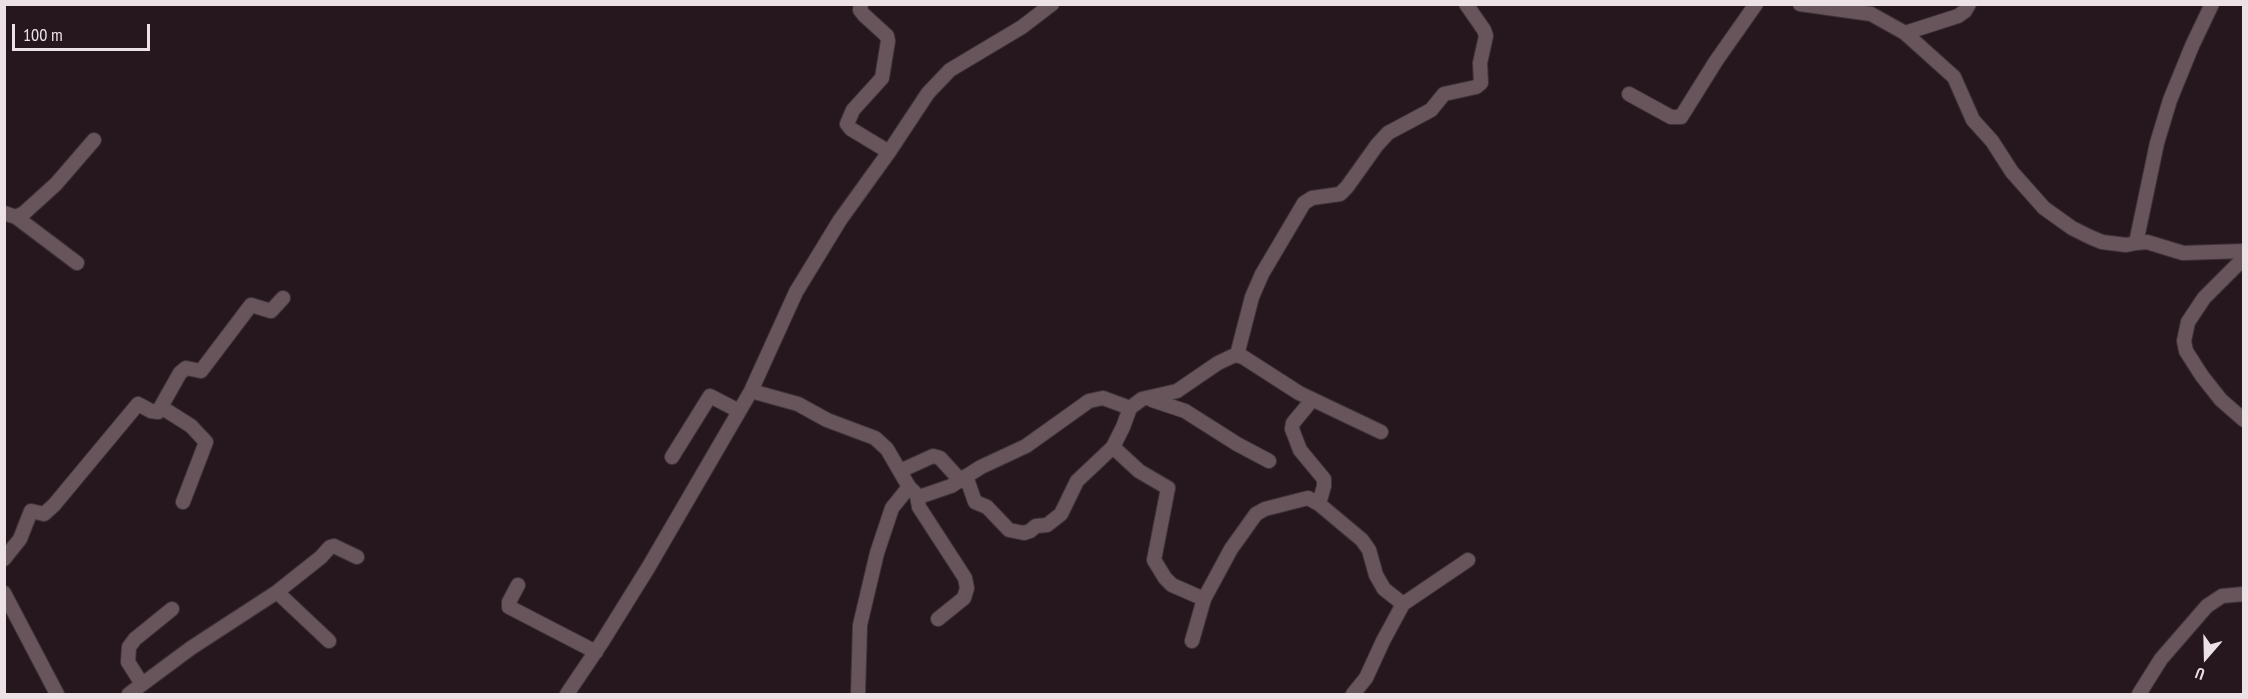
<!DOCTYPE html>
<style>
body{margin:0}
#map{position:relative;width:2248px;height:699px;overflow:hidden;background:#26171e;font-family:"PT Sans Narrow",sans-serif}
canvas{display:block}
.frame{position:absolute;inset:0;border:6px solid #ece1e5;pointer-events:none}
.north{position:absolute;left:2176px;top:627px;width:60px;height:60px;-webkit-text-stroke:4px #26171e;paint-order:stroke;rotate:200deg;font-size:16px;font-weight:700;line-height:24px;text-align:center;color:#ece1e5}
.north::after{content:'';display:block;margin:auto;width:21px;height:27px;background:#ece1e5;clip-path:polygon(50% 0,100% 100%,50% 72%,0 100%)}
.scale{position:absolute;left:12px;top:24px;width:138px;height:27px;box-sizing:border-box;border:3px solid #ece1e5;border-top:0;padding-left:8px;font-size:18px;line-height:21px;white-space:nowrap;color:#ece1e5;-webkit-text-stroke:4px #26171e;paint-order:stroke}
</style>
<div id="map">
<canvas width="2248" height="699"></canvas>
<div class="frame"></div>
<div class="north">U</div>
<div class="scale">100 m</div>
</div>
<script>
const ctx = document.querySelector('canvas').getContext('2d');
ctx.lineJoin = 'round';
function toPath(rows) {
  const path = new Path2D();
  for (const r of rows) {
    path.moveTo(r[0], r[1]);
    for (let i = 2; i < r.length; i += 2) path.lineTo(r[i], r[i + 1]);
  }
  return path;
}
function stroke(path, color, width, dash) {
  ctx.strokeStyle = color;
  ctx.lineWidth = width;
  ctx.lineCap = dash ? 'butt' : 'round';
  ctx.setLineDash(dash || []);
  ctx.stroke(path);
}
const minor = toPath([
 [861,4,860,10,864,15,887,36,888,41,882,78,853,110,847,124,851,129,889,152],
 [1800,4,1871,14,1905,33,1954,77,1973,120,1992,141,2012,172,2044,208,2072,228,2090,237,2102,242,2126,245,2136,243,2157,143,2170,100,2192,46,2212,4],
 [1905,33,1958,16,1965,11,1969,4],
 [1629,94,1671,117,1681,117,1716,61,1756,4],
 [4,213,16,217,24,213,56,184,94,140],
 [16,217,77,263],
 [2136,243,2147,242,2183,253,2244,251],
 [2244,258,2204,298,2188,322,2184,341,2186,351,2202,376,2221,400,2244,420],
 [1237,355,1252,297,1262,274,1304,203,1312,198,1340,194,1347,187,1377,145,1388,133,1431,110,1444,94,1476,87,1481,83,1480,63,1486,36,1484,30,1466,4],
 [751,391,798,404,827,420,875,438,887,449,909,487,919,497,951,486,981,467,1026,446,1089,401,1103,398,1130,408,1142,399,1177,391,1218,363,1235,355,1243,357,1299,393,1381,432],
 [1152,400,1185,411,1237,444,1269,461],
 [1312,400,1293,423,1292,429,1300,450,1324,479,1324,486,1319,504],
 [161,407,191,426,206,442,183,502],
 [1113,447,1139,471,1168,488,1154,560,1165,578,1172,585,1204,599,1192,641],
 [672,457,710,396,739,411],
 [900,471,933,456,940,458,961,481],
 [966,476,975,502,987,507,1009,530,1024,533,1030,531,1036,526,1047,525,1061,514,1077,481,1113,447,1123,427,1130,408],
 [917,496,919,507,965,578,967,588,964,598,938,619],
 [4,559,20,539,31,511,44,514,54,505,138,404,151,411,158,412,180,373,186,368,201,371,251,305,271,311,283,298],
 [518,585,509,602,509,607,596,652],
 [277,592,321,557,330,547,334,546,357,557],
 [4,593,57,694],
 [1204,599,1231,549,1256,514,1265,509,1308,498,1319,504,1362,540,1369,550,1376,575,1384,589,1403,604],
 [142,684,128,662,129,647,135,639,172,609],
 [129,694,191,648,277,592,329,641],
 [567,694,602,642,648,568,751,391,796,292,840,220,889,152,928,93,950,70,1022,27,1052,4],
 [858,694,860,625,877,553,892,508,909,487],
 [1353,694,1366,678,1383,641,1403,604,1468,560],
 [2139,694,2161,659,2207,606,2222,596,2244,594]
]);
stroke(minor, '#3f3439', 16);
stroke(minor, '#68555c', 14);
</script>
